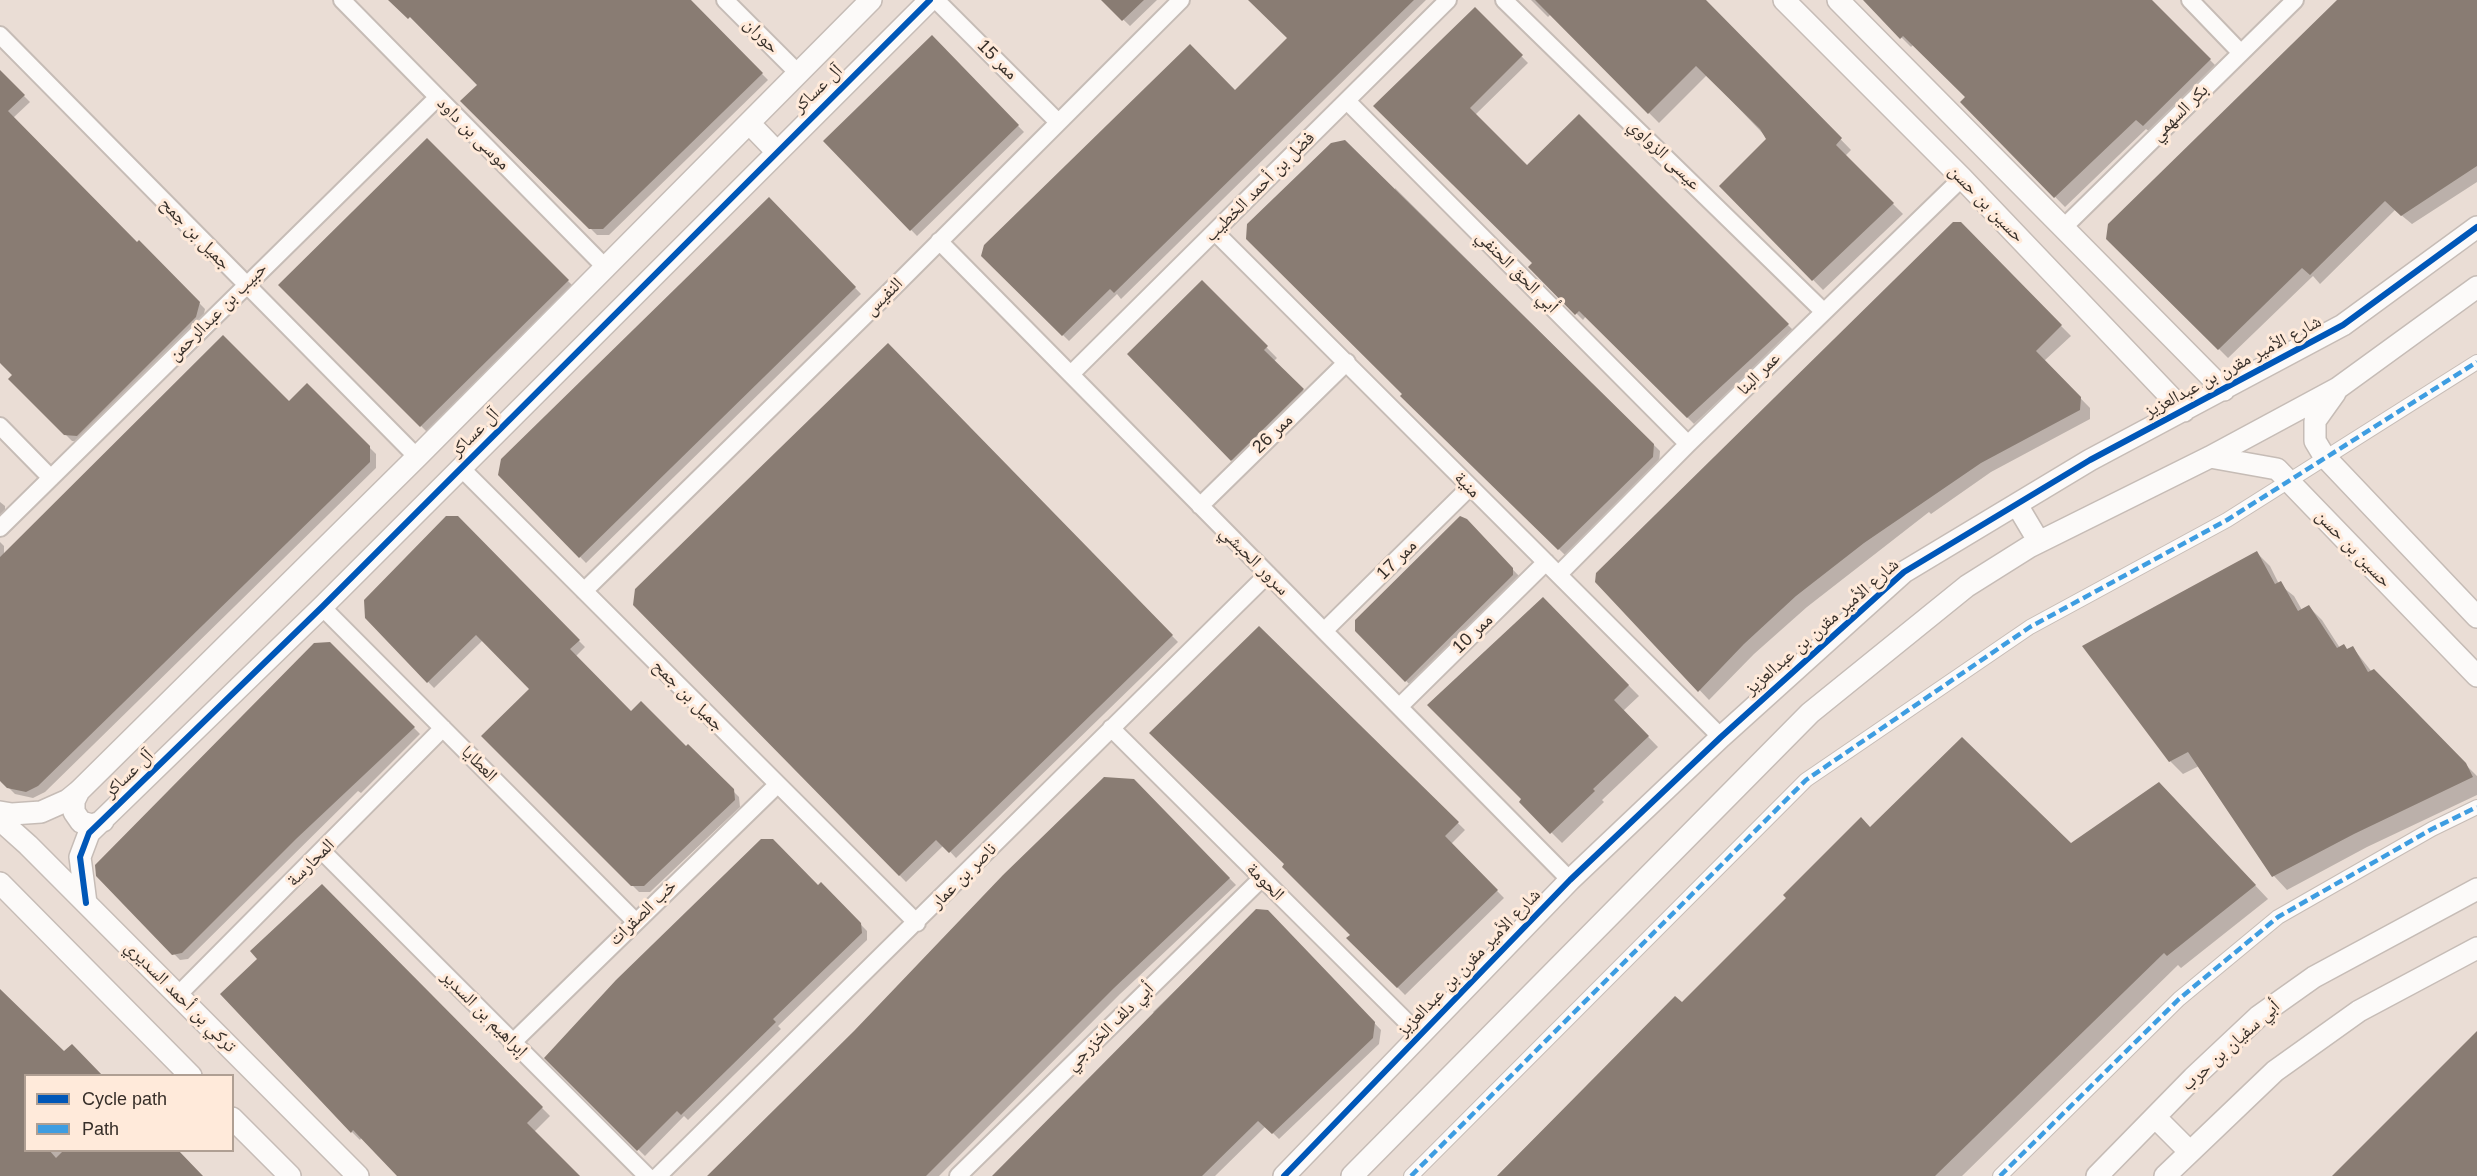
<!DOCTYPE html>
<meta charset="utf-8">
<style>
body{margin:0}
#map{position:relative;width:2477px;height:1176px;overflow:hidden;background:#eaddd5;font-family:Arial,sans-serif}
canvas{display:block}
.legend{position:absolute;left:24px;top:1074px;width:210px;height:78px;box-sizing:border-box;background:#ffeada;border:2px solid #af9f93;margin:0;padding:8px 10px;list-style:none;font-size:18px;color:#372f29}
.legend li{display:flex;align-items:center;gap:12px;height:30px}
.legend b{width:30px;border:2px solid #af9f93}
</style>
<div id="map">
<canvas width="2477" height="1176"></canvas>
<ul class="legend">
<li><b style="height:8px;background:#0057b8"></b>Cycle path</li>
<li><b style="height:8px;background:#3e9de1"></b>Path</li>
</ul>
</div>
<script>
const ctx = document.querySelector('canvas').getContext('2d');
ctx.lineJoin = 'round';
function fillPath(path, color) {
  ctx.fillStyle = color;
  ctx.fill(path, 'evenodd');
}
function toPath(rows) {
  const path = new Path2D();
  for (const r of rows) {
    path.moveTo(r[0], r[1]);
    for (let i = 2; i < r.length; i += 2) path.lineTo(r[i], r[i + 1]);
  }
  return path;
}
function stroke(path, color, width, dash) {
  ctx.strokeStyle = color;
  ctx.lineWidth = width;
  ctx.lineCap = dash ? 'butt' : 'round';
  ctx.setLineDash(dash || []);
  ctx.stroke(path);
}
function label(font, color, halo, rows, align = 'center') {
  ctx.font = font + ' Arial,"Noto Naskh Arabic",sans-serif';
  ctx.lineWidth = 6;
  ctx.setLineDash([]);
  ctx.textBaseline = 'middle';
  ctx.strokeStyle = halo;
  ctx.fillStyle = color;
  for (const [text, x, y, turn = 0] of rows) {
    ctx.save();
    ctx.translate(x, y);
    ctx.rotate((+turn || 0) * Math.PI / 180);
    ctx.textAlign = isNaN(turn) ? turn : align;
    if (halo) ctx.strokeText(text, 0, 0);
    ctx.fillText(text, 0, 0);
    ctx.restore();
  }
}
const shadow = toPath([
 [393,0,689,0,768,80,609,235,597,235,463,101,479,85],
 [1103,0,1157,0,1130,26],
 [1251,0,1426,0,1121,299,1117,294,1069,341,983,256,1235,92,1289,38],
 [1531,0,1705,0,1851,150,1845,156,1903,214,1823,290,1721,186,1768,139,1707,75,1659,123,1551,14,1548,17],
 [1864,0,2150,0,2220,70,2154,135,2146,129,2065,207,1962,102,1967,97,1914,44,1911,47],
 [2340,0,2477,0,2477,182,2412,224,2395,210,2320,284,2313,276,2228,358,2108,238],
 [1475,9,1528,63,1475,115,1527,167,1579,116,1794,331,1694,424,1586,316,1583,320,1530,267,1534,263,1375,106],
 [932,37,1024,132,917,236,825,141],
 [0,72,30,102,13,118,137,244,139,242,205,309,202,323,84,442,72,441,10,379,14,375,0,361],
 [427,140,574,287,427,432,281,285],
 [1395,188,1660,451,1659,464,1565,555,1408,402,1404,394],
 [769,199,861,294,586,563,499,474],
 [1960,224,2071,336,2044,361,2090,408,2090,419,1991,472,1931,514,1929,512,1807,607,1754,654,1709,700,1597,582],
 [1202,282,1277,358,1274,361,1314,401,1243,471,1129,354],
 [888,345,1178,642,956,858,944,845,906,882,635,605],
 [307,385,376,454,376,468,45,792,33,798,15,794,0,779,0,542,4,546,4,555,289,403],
 [0,502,5,506,5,521,0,527],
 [457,518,585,647,575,657,631,713,686,748,688,746,739,797,740,807,650,892,639,892,483,736,531,689,483,640,434,688,366,618],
 [1466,521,1519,576,1519,582,1412,687,1357,630],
 [2257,553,2270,566,2279,584,2294,596,2302,610,2309,607,2322,620,2340,648,2348,650,2353,648,2372,672,2477,776,2477,795,2367,847,2287,890,2274,876,2199,766,2183,774,2170,761],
 [1543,599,1639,696,1623,711,1658,747,1602,800,1604,802,1562,843,1521,802],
 [1259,628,1465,830,1451,844,1504,898,1405,995,1349,938,1352,935,1286,864],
 [330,643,420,734,361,793,358,791,188,959,180,960,98,876],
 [1134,781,1236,885,1120,994,939,1176,709,1176],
 [2172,797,2268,899,2181,968,2178,965,1962,1176,1497,1176,1675,998,1682,1004,1870,829,2071,845],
 [821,884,867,931,867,940,778,1026,781,1029,688,1120,684,1116,645,1156,546,1058],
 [322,886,550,1116,534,1132,578,1176,400,1176,362,1137,360,1140,352,1132,259,959],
 [1257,911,1267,911,1381,1030,1379,1044,1279,1139,1266,1126,1215,1176,995,1176,1155,1014,1153,1012],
 [0,991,64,1053,26,1076,26,1150,176,1150,202,1176,0,1176]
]);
const building = toPath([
 [388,0,691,0,763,73,603,229,589,229,460,101,477,85,410,17,408,19],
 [1101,0,1144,0,1122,21],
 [1248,0,1414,0,1114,293,1110,289,1062,336,981,256,984,245,1190,44,1235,90,1287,38],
 [1535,0,1706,0,1842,138,1836,145,1894,203,1812,281,1719,186,1766,139,1760,129,1696,66,1648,114],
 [1863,0,2152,0,2211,59,2143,126,2136,120,2054,198,1960,102,1965,97,1903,36,1900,39],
 [2337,0,2477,0,2477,166,2401,216,2385,201,2310,275,2302,268,2218,350,2106,239,2108,224],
 [1475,7,1523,55,1470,108,1527,165,1579,114,1789,324,1687,418,1579,311,1575,315,1528,267,1532,263,1373,106],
 [932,35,1019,125,910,231,823,141],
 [0,70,25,95,8,111,137,242,139,240,200,302,196,317,77,436,64,435,8,379,12,375,0,363],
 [427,138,569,280,420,427,278,285],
 [1345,140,1654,444,1653,457,1558,550,1400,396,1402,394,1246,239,1247,224,1331,143],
 [769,197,856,287,579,558,498,475,501,459],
 [1953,222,1961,222,2062,325,2036,351,2081,397,2080,410,1981,463,1864,543,1796,596,1744,644,1698,692,1595,582,1596,573],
 [1202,280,1268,346,1264,350,1304,389,1231,461,1127,354],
 [223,335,289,401,307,383,370,446,370,462,38,786,26,792,7,788,0,781,0,557],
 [888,343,1173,635,949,853,936,840,899,876,633,605,635,589],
 [446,516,458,516,580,640,570,649,631,711,641,701,686,746,688,744,734,789,735,800,644,886,631,886,481,736,529,689,476,635,427,683,365,618,364,600],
 [1460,516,1467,519,1513,568,1513,575,1405,682,1355,631,1355,620],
 [2257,551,2275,584,2281,581,2298,611,2309,605,2337,648,2344,644,2347,649,2353,646,2368,672,2374,669,2466,763,2473,777,2354,834,2272,877,2188,752,2169,762,2082,646],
 [1543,597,1629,685,1614,700,1649,736,1593,789,1595,791,1550,834,1519,802,1521,799,1427,705],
 [1259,626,1459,822,1445,836,1498,890,1397,988,1346,938,1350,935,1282,867,1284,864,1149,733],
 [330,642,415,727,296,839,182,953,172,955,96,876,95,865,314,643],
 [1962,737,2071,843,2159,782,2256,885,2167,956,2164,953,1935,1176,1497,1176,1675,996,1682,1002,1786,898,1783,895,1861,817,1870,827],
 [1104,777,1134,779,1230,878,1114,988,926,1176,707,1176,854,1031,1003,875],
 [761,839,773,839,818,885,821,882,861,923,862,933,773,1019,776,1022,681,1115,677,1111,637,1151,544,1058,616,980],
 [322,884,543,1107,527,1123,580,1176,397,1176,353,1130,351,1133,220,994,257,959,250,951],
 [1256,909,1268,910,1375,1022,1373,1038,1272,1134,1258,1121,1202,1176,992,1176],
 [0,989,64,1051,72,1044,103,1076,26,1076,26,1150,49,1150,56,1158,64,1150,178,1150,203,1176,0,1176],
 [2477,1031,2477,1176,2332,1176]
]);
const pedestrian = toPath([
 [1411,1176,1806,780,2030,627,2227,520,2477,362],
 [2000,1176,2179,999,2278,917,2432,829,2477,807]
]);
const minor = toPath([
 [342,0,605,267],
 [725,0,797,72],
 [936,0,1057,121],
 [1504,0,1823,311],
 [2190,0,2241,53],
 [0,35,417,457],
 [1347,101,1688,444],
 [2065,226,2295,0],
 [1215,232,1721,737],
 [939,241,1570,880],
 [1071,374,1448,0],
 [0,426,51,478],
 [461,468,917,923],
 [1200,506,1347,362],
 [0,528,437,98],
 [1559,574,1688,444,1962,178],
 [584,591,890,291,1181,0],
 [322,607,635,921],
 [1324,631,1469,488],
 [1400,706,1546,562],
 [1111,728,1420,1035],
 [323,852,647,1176],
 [177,996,443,728],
 [512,1043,777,785],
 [658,1176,1268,574],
 [958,1176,1261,879]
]);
const tertiary = toPath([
 [1784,0,1962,178,2184,411],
 [1838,0,2224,390],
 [749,123,776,151],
 [2335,393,2315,421,2315,441,2324,456,2477,617],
 [2210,457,2277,469,2477,676],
 [2017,505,2039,542],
 [79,791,74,801,74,812,81,822,92,825,103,821],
 [0,812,12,814,41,812,68,800,79,791,417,457,871,0],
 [0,820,28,845,358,1176],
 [0,883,191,1076],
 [86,903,80,857,89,833,322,607,930,0],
 [2155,1117,2190,1152],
 [232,1118,290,1176],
 [1284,1176,1570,880,1721,737,1904,572,2090,460,2343,325,2477,227],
 [1352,1176,1810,713,1967,586,2029,547,2210,457,2338,388,2477,287],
 [2097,1176,2193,1078,2259,1016,2314,977,2477,889],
 [2165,1176,2275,1071,2359,1011,2477,948]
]);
const quiet = toPath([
 [1411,1176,1806,780,2030,627,2227,520,2477,362],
 [2000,1176,2179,999,2278,917,2432,829,2477,807]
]);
const cycleway = toPath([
 [86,903,80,857,89,833,322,607,930,0],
 [1284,1176,1570,880,1721,737,1904,572,2090,460,2343,325,2477,227]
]);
const streetNames = [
 ["حوران",761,36,45],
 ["ممر 15",997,60,45],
 ["آل عساكر",818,89,-44],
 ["بكر السهمي",2180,113,-45],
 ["موسى بن داود",473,134,45],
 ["عيسى الزواوي",1664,155,44],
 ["فضل بن أحمد الخطيب",1260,187,-45],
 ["حسين بن حسن",1986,204,46],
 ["جميل بن جمح",195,234,46],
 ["أبي الحق الحنفي",1517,272,45],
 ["النفيس",884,297,-45],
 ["حبيب بن عبدالرحمن",218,312,-45],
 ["شارع الأمير مقرن بن عبدالعزيز",2233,367,-28],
 ["عمر البنا",1759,374,-45],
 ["آل عساكر",475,433,-45],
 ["ممر 26",1273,434,-44],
 ["منية",1467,485,45],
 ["حسين بن حسن",2353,549,46],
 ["ممر 17",1397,560,-45],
 ["سرور الحبشي",1254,561,45],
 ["شارع الأمير مقرن بن عبدالعزيز",1822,627,-41],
 ["ممر 10",1473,634,-44],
 ["جميل بن جمح",688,696,45],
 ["العطايا",479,764,45],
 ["آل عساكر",129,774,-44],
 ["المحارسة",311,863,-45],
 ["ناصر بن عمار",964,876,-45],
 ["الحومة",1265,882,45],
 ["خب الصقرات",643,913,-44],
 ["شارع الأمير مقرن بن عبدالعزيز",1469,963,-46],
 ["تركي بن أحمد السديري",180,997,45],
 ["إبراهيم بن السدير",484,1014,45],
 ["أبي دلف الخزرجي",1110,1027,-45],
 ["أبي سفيان بن حرب",2231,1046,-42]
];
fillPath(shadow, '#0003');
fillPath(building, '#897c73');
stroke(pedestrian, '#c6bcb6', 16);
stroke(minor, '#c6bcb6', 20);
stroke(tertiary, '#c6bcb6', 24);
stroke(pedestrian, '#fcfaf9', 14);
stroke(minor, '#fcfaf9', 16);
stroke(tertiary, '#fcfaf9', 21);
stroke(quiet, '#3e9de1', 4.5, [9, 4.5]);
stroke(cycleway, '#0057b8', 6);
label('18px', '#372f29', '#ffeada', streetNames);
</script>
